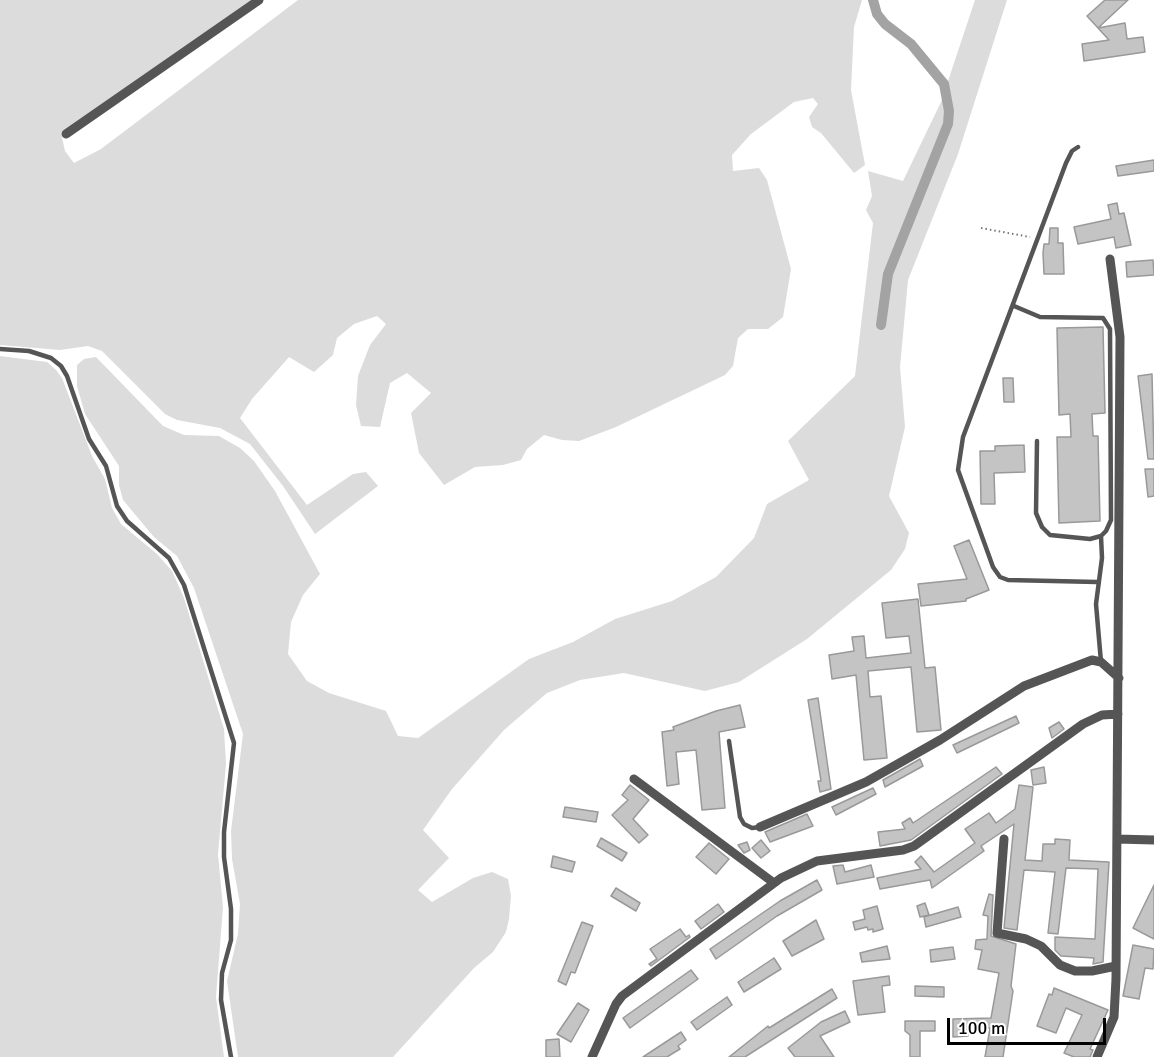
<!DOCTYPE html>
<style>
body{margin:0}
#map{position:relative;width:1154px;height:1057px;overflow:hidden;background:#fff;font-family:Signika,sans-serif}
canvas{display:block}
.scale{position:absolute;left:947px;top:1018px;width:159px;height:27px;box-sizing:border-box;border:3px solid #000;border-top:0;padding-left:8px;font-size:18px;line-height:21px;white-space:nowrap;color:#000;-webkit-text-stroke:4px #fff;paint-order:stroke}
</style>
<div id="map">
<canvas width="1154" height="1057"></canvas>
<div class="scale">100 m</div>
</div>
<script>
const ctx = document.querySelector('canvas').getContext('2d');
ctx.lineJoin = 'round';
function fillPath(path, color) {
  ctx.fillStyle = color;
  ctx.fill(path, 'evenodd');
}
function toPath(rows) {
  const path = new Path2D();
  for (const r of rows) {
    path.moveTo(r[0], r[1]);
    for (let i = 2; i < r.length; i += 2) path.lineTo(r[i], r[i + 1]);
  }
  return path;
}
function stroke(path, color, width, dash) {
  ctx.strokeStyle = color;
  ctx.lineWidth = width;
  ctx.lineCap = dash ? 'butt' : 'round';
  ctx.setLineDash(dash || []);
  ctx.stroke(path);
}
const green = toPath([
 [0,0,251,0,61,133,65,151,74,163,101,149,298,0,862,0,854,27,851,90,865,165,854,173,821,133,812,127,809,117,818,104,813,98,794,102,751,134,732,155,733,171,759,168,767,180,791,269,783,317,768,329,748,329,738,338,733,366,725,375,616,427,579,441,562,440,544,435,527,449,521,460,503,465,475,467,444,485,419,453,411,413,431,393,407,373,390,383,380,427,361,426,356,405,358,376,370,345,386,324,377,316,354,324,337,338,333,355,314,372,289,357,252,399,240,418,307,505,353,474,366,472,378,486,315,534,283,486,250,444,220,428,177,420,165,414,102,351,88,346,60,350,0,345],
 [975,0,1007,0,958,154,908,280,900,367,905,427,889,496,909,533,905,549,891,570,807,639,739,682,705,691,624,673,580,680,547,693,504,730,452,789,423,830,449,858,418,890,432,902,473,878,492,872,508,879,511,896,509,919,506,932,493,952,474,968,393,1057,238,1057,227,981,238,934,240,904,232,859,231,831,243,734,194,588,177,556,154,537,123,500,119,485,119,466,85,414,77,386,77,365,84,359,96,357,163,426,184,435,219,436,240,448,254,461,275,491,320,574,303,595,291,622,288,654,307,681,329,693,386,711,398,736,418,738,529,659,573,642,615,619,672,601,716,577,754,538,767,504,809,480,788,441,855,376,873,223,866,210,872,196,868,171,903,181,941,102],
 [0,356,47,362,56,370,62,378,92,456,105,479,112,508,121,524,157,554,172,571,184,598,224,729,226,764,218,854,223,907,216,997,224,1057,0,1057]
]);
const canal = toPath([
 [873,0,877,14,885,24,911,44,944,84,949,111,948,124,888,274,881,325]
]);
const building = toPath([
 [1105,0,1128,0,1098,28,1087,16,1105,0],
 [1125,23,1127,39,1143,37,1145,52,1084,61,1082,44,1109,40,1098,28,1125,23],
 [1154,160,1154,171,1118,176,1116,166,1154,160],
 [1117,203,1119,214,1124,213,1131,245,1116,248,1114,237,1078,244,1074,227,1111,219,1108,205,1117,203],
 [1050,228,1058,228,1058,243,1063,243,1064,274,1044,274,1043,253,1044,244,1049,244,1050,228],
 [1153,260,1154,275,1127,277,1126,262,1153,260],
 [1103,327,1105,413,1092,414,1093,436,1098,436,1100,521,1059,523,1057,437,1071,437,1070,414,1059,415,1057,328,1103,327],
 [1152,374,1154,459,1148,459,1138,376,1152,374],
 [1003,378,1013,378,1014,402,1004,402,1003,378],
 [1024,445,1025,472,994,473,995,504,981,504,980,451,995,451,995,446,1024,445],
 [1145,469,1154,469,1154,496,1148,497,1145,469],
 [969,540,989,590,966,599,966,601,921,606,918,584,967,579,954,546,969,540],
 [918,599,925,668,935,667,941,730,917,732,911,667,868,671,870,697,881,696,887,758,864,760,856,675,832,679,829,655,854,651,852,637,864,636,866,658,911,653,909,636,886,638,882,603,918,599],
 [818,698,831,789,820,792,818,781,821,781,808,700,818,698],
 [740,705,745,727,719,732,725,808,702,810,696,750,676,752,679,784,667,786,662,732,674,730,673,727,716,711,740,705],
 [1016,716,1019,723,957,753,953,745,1016,716],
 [1059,722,1064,729,1052,738,1049,728,1059,722],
 [920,759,923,766,885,787,883,780,920,759],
 [996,767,1002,774,911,840,880,846,878,832,905,829,902,823,910,818,913,823,996,767],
 [1044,767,1046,783,1033,785,1031,770,1044,767],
 [630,785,649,800,633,819,648,835,639,843,612,815,628,800,622,795,630,785],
 [1019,785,1033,787,1025,860,1042,861,1043,844,1055,844,1055,839,1070,840,1069,860,1109,862,1103,962,1093,964,1094,958,1061,956,1055,950,1055,937,1095,939,1098,869,1066,868,1058,934,1048,933,1055,872,1024,870,1017,930,1004,928,1014,824,981,846,984,851,932,888,930,880,880,889,877,878,921,869,915,862,921,856,934,872,975,843,965,829,989,813,996,823,1015,809,1019,785],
 [873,788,876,794,836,815,832,807,873,788],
 [565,807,598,812,596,822,563,817,565,807],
 [807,814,813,826,770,842,765,832,807,814],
 [601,838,627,853,622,861,597,846,601,838],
 [761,840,770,851,761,858,752,848,761,840],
 [747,842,750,850,744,853,738,845,747,842],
 [709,843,729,859,716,874,696,857,709,843],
 [553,856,575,862,572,872,551,867,553,856],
 [843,865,845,872,871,865,874,877,837,884,833,866,843,865],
 [817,880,822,890,777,916,716,959,710,949,780,901,817,880],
 [1154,885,1154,939,1133,928,1154,885],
 [616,888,640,903,636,911,611,896,616,888],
 [989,894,993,895,991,936,1016,944,1011,986,1013,991,1003,1057,985,1057,990,1028,968,1028,968,1036,953,1037,953,1019,991,1018,999,973,978,969,982,950,975,949,976,940,987,939,988,916,983,915,989,894],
 [925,903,929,915,920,917,917,906,925,903],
 [718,904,724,912,701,929,695,921,718,904],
 [877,906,883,929,873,932,873,929,868,930,867,927,855,930,853,922,865,919,863,910,877,906],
 [958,907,961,917,926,927,924,917,958,907],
 [816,920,824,939,792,956,783,941,816,920],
 [582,922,593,926,575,973,571,972,566,985,558,981,582,922],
 [680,929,686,937,689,935,690,937,651,966,649,964,657,959,650,949,680,929],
 [1133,945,1154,949,1153,969,1145,968,1139,999,1123,996,1133,945],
 [887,946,890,959,862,962,860,953,887,946],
 [953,947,955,959,931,962,930,950,953,947],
 [774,958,781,969,744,992,738,982,774,958],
 [691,970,698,979,630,1028,623,1018,691,970],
 [889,976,890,985,882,986,885,1012,858,1015,853,981,889,976],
 [915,986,944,987,944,997,915,996,915,986],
 [1054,988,1108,1010,1090,1049,1093,1050,1090,1057,1074,1057,1064,1053,1082,1015,1066,1008,1056,1033,1037,1026,1049,994,1052,995,1054,988],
 [832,989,837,998,745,1057,729,1057,768,1026,769,1028,832,989],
 [727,997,732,1005,697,1030,691,1022,727,997],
 [578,1003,589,1010,571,1042,557,1034,578,1003],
 [845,1011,850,1022,820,1036,834,1057,795,1057,788,1048,821,1022,845,1011],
 [905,1021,935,1021,935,1031,920,1031,920,1057,910,1057,910,1035,905,1031,905,1021],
 [681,1032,686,1040,678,1046,680,1049,667,1057,643,1057,681,1032],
 [559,1039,560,1057,546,1057,546,1040,559,1039]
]);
const path = toPath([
 [981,228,1030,237]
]);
const lane = toPath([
 [1078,147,1072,151,1066,163,963,437,958,470,993,567,1000,577,1008,580,1097,582],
 [1014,306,1040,317,1103,318,1110,329,1111,520,1106,531,1101,536,1090,539,1050,535,1042,527,1036,513,1037,441],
 [0,349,29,351,51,358,61,366,67,376,89,439,106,466,117,506,127,521,169,558,184,585,234,743,224,832,224,857,231,909,231,940,222,973,221,1000,231,1057],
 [1101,662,1096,604,1102,558,1101,536],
 [729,741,740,817,744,824,752,828,760,827]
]);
const street = toPath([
 [66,134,259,0],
 [634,779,774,883],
 [760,827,866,782,940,740,1024,686,1092,660,1101,662,1119,678],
 [1004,839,997,933,1026,939,1041,946,1060,965,1075,971,1092,971,1116,966],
 [1117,839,1154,840],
 [592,1057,616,1004,622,996,781,878,817,861,903,850,914,846,1083,724,1102,715,1118,714],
 [1097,1057,1114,1017,1116,979,1120,337,1110,259]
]);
fillPath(green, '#dcdcdc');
stroke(canal, '#a3a3a3', 10);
fillPath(building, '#c4c4c4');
stroke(building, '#999', 1.5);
stroke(path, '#777', 2, [1.5, 3]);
stroke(lane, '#555', 4.5);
stroke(street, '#555', 9);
</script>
